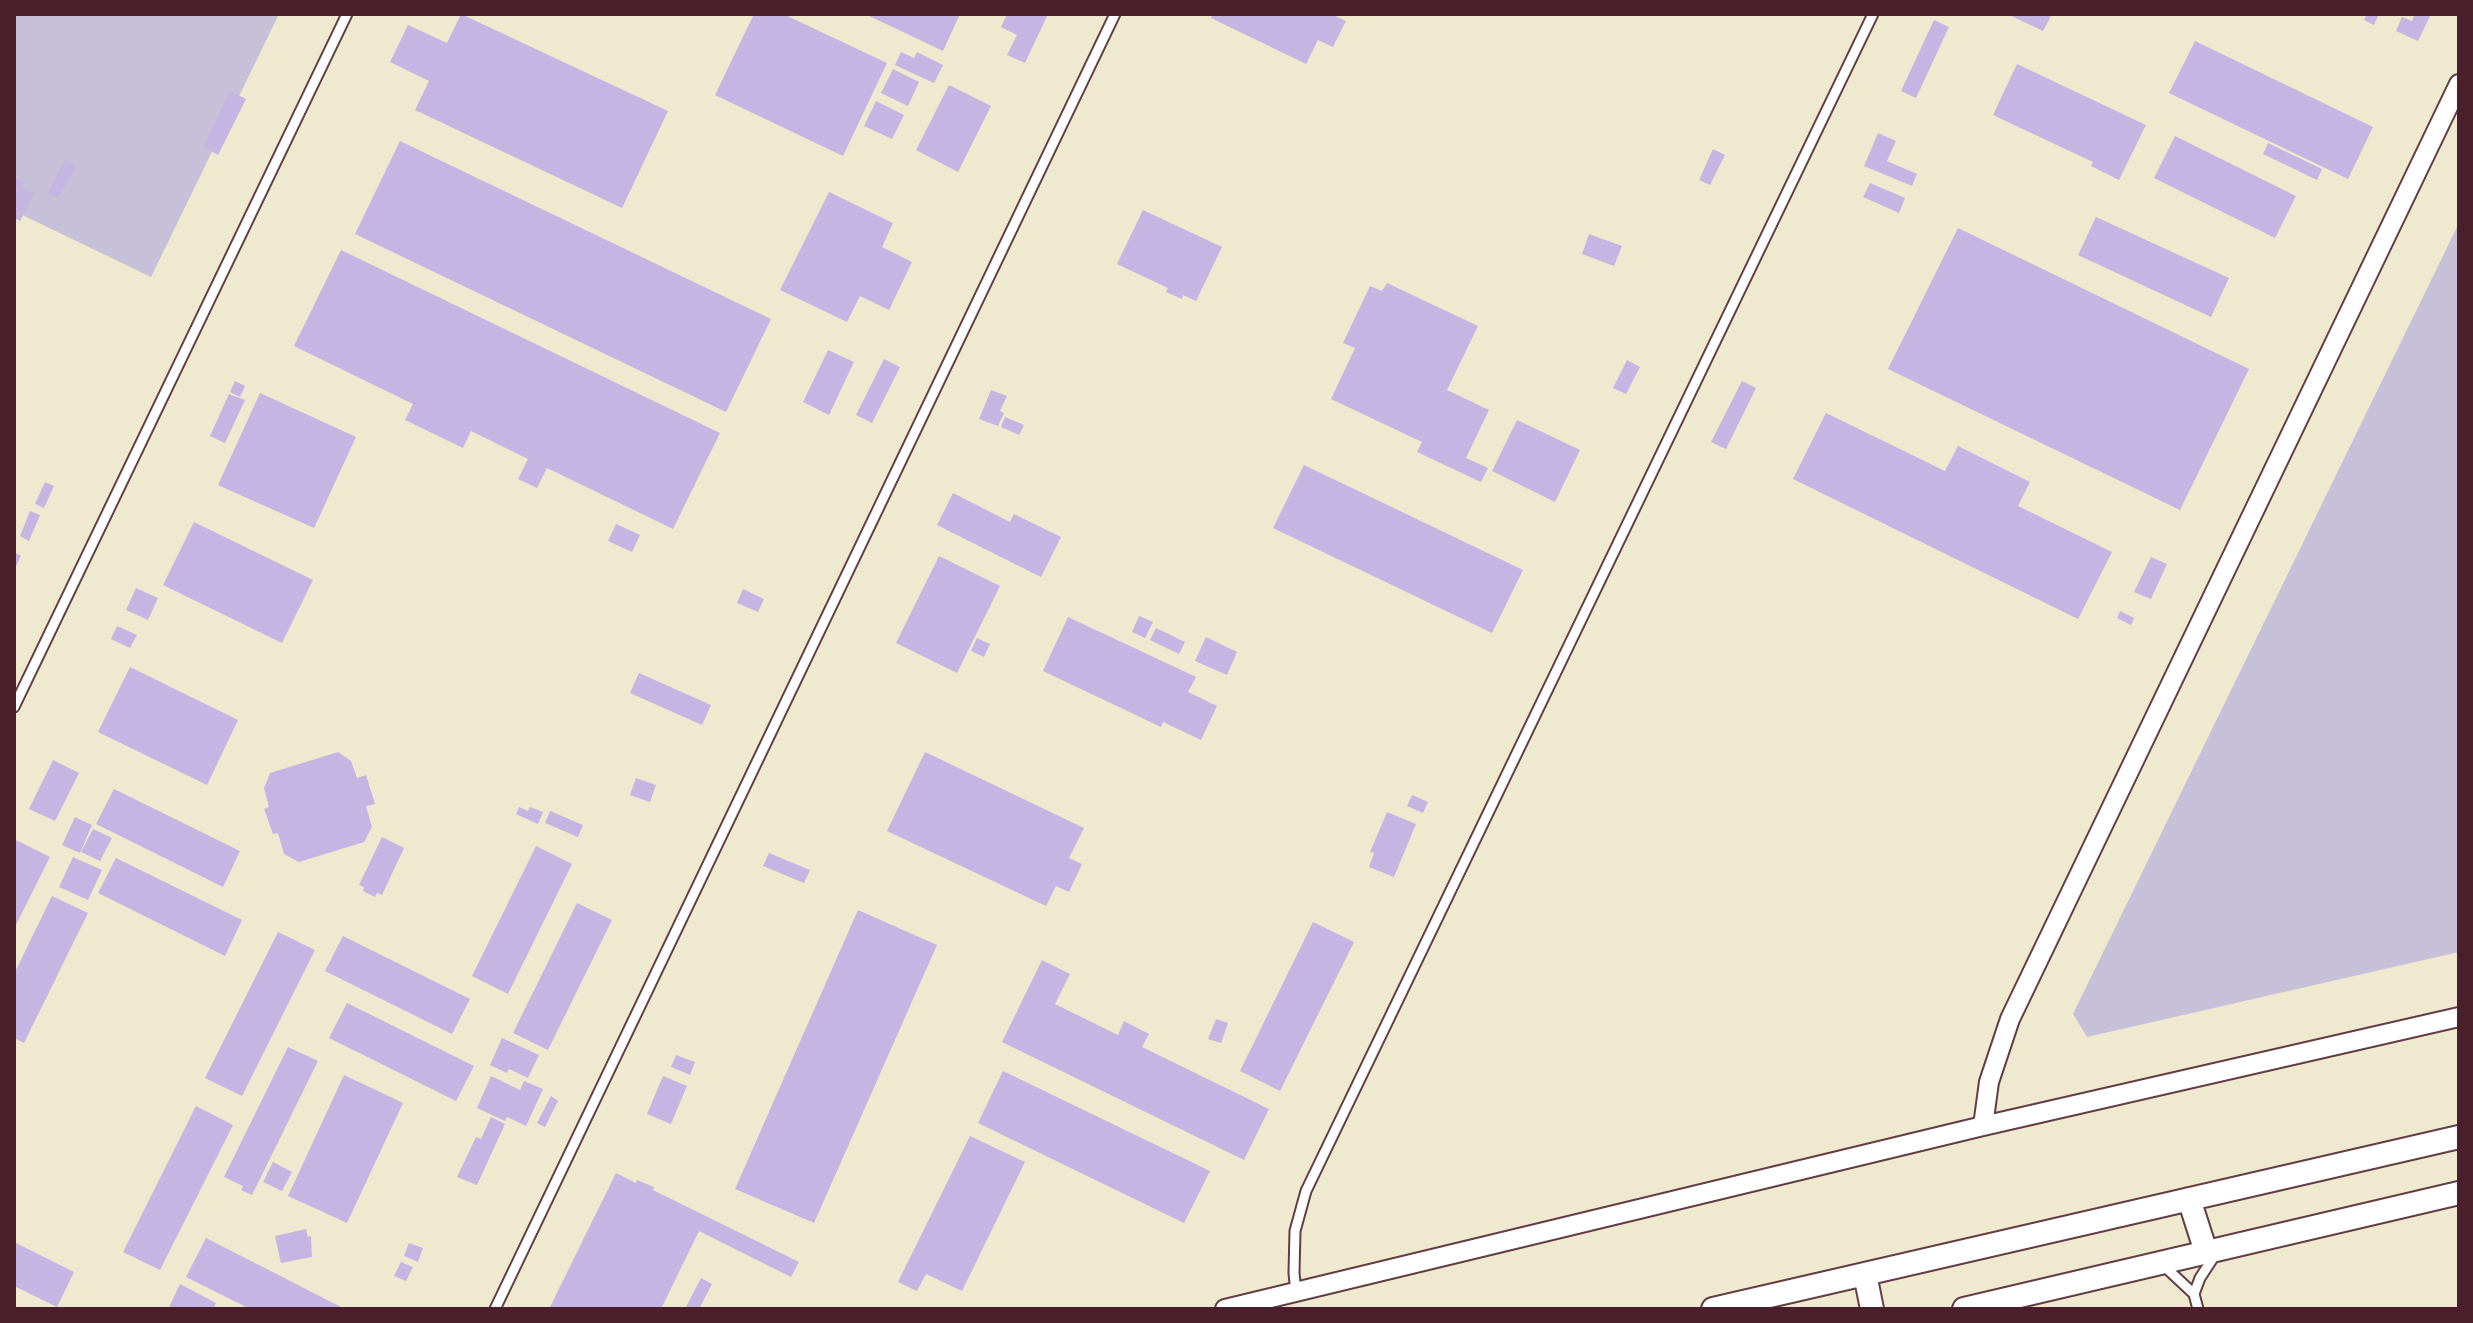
<!DOCTYPE html>
<style>
body{margin:0}
#map{position:relative;width:2473px;height:1323px;overflow:hidden;background:#efe9cf;font-family:"Patrick Hand",sans-serif}
canvas{display:block}
.frame{position:absolute;inset:0;border:16px solid #4a1f2b;pointer-events:none}
</style>
<div id="map">
<canvas width="2473" height="1323"></canvas>
<div class="frame"></div>
</div>
<script>
const ctx = document.querySelector('canvas').getContext('2d');
ctx.lineJoin = 'round';
function fillPath(path, color) {
  ctx.fillStyle = color;
  ctx.fill(path, 'evenodd');
}
function toPath(rows) {
  const path = new Path2D();
  for (const r of rows) {
    path.moveTo(r[0], r[1]);
    for (let i = 2; i < r.length; i += 2) path.lineTo(r[i], r[i + 1]);
  }
  return path;
}
function stroke(path, color, width, dash) {
  ctx.strokeStyle = color;
  ctx.lineWidth = width;
  ctx.lineCap = dash ? 'butt' : 'round';
  ctx.setLineDash(dash || []);
  ctx.stroke(path);
}
const industrial = toPath([
 [14,14,279,14,151,277,14,211],
 [2459,223,2459,952,2087,1037,2073,1014]
]);
const building = toPath([
 [461,14,668,111,622,208,415,110,429,81,390,62,408,25,447,43],
 [754,14,783,14,887,63,843,156,715,95],
 [865,14,960,14,943,51],
 [1007,14,1048,14,1025,63,1007,55,1017,35,1001,27],
 [1213,14,1331,14,1346,21,1333,47,1318,40,1306,64,1211,18],
 [2007,14,2052,14,2043,31],
 [2367,14,2379,14,2374,25,2364,20],
 [2415,14,2431,14,2418,41,2396,31,2402,17,2412,21],
 [1934,20,1949,27,1916,98,1901,91],
 [2195,41,2373,127,2348,179,2169,93],
 [901,52,914,58,917,52,943,65,934,83,895,65],
 [2017,64,2146,125,2119,180,2091,166,2093,162,1993,115],
 [893,69,919,82,908,106,881,93],
 [949,85,991,106,958,172,916,150],
 [230,91,246,99,218,155,203,147],
 [876,101,904,115,892,139,864,126],
 [1878,133,1896,141,1887,161,1917,174,1912,186,1864,166],
 [2175,136,2296,196,2275,238,2154,178],
 [400,141,771,319,726,412,355,234],
 [2268,143,2322,169,2317,180,2263,154],
 [1713,149,1725,155,1710,185,1699,180],
 [65,160,76,166,58,198,48,193],
 [14,178,24,183,22,188,34,193,20,221,14,218],
 [1870,183,1905,198,1899,213,1863,197],
 [829,192,893,223,882,247,912,262,889,310,860,296,847,322,780,290],
 [1143,210,1222,247,1196,301,1183,295,1182,299,1166,292,1168,288,1117,264],
 [2096,217,2229,278,2211,317,2078,255],
 [1958,228,2249,369,2180,510,1888,369],
 [1589,234,1622,246,1614,266,1582,254],
 [341,250,720,433,673,529,547,468,537,488,518,479,528,459,471,431,463,448,405,420,413,404,294,346],
 [1387,283,1478,326,1447,390,1489,410,1466,458,1488,468,1481,482,1417,452,1422,442,1331,399,1355,348,1343,343,1370,286,1382,291],
 [828,350,854,362,829,415,803,402],
 [884,359,900,367,872,423,856,415],
 [1627,360,1640,367,1626,394,1613,388],
 [235,381,245,386,240,397,230,392],
 [1742,381,1756,388,1726,449,1711,442],
 [991,390,1007,396,1000,411,1004,413,998,426,979,419],
 [260,393,356,437,314,528,218,485],
 [229,394,245,400,225,443,210,436],
 [1826,413,1945,471,1958,446,2030,482,2018,506,2112,552,2078,619,1793,479],
 [1005,417,1024,425,1019,435,1001,427],
 [1517,420,1580,450,1555,502,1492,471],
 [1304,465,1523,570,1492,633,1273,528],
 [45,482,54,486,44,508,35,504],
 [953,493,1010,522,1014,514,1061,537,1041,577,937,525],
 [30,511,40,515,29,541,20,536],
 [194,522,313,580,282,643,163,585],
 [616,524,640,535,632,552,608,541],
 [14,552,21,556,14,570],
 [939,556,1000,586,957,673,896,643],
 [2151,557,2167,564,2151,599,2134,592],
 [136,588,158,598,148,620,126,610],
 [743,589,764,599,758,612,737,603],
 [2120,611,2134,618,2131,625,2117,618],
 [1139,616,1153,622,1145,638,1132,632],
 [1068,617,1196,677,1188,692,1217,706,1201,740,1163,722,1161,727,1043,671],
 [117,626,137,635,130,648,111,639],
 [1156,628,1185,642,1179,654,1150,640],
 [1206,637,1237,652,1227,675,1195,661],
 [977,638,990,644,984,657,971,651],
 [130,667,238,720,207,785,98,732],
 [639,673,711,705,702,725,630,693],
 [338,752,351,761,357,778,366,775,375,804,366,806,372,827,364,842,299,862,284,854,278,833,273,834,264,809,269,807,264,788,270,773],
 [925,752,1084,828,1069,858,1082,864,1069,892,1056,886,1046,906,887,831],
 [53,760,79,773,55,821,29,809],
 [636,778,656,785,650,802,630,795],
 [114,789,240,851,223,887,96,824],
 [1412,795,1428,802,1423,813,1407,806],
 [519,807,528,811,530,807,543,812,538,824,516,814],
 [550,811,583,825,578,837,545,823],
 [1387,812,1416,824,1394,877,1369,867,1374,853,1370,852],
 [75,817,92,825,80,853,62,845],
 [93,829,112,838,100,861,81,852],
 [382,837,404,848,382,895,377,893,375,897,363,891,364,887,359,885],
 [14,839,50,857,14,929],
 [536,846,572,864,508,994,472,976],
 [769,853,810,870,804,883,763,866],
 [73,857,102,870,88,900,59,887],
 [116,858,242,920,225,956,98,893],
 [52,896,88,913,24,1043,14,1038,14,974],
 [577,903,612,920,548,1050,513,1033],
 [858,910,937,945,814,1223,735,1189],
 [1313,922,1354,942,1280,1091,1240,1071],
 [278,932,315,950,242,1096,205,1078],
 [343,936,470,999,452,1034,325,971],
 [1042,960,1070,974,1055,1004,1118,1035,1124,1021,1149,1034,1142,1047,1269,1109,1244,1160,1002,1042],
 [347,1003,474,1066,456,1101,329,1038],
 [1216,1019,1228,1023,1221,1043,1208,1039],
 [502,1038,539,1055,528,1078,509,1069,507,1073,490,1065],
 [288,1047,318,1061,252,1195,241,1190,243,1186,224,1177],
 [676,1055,695,1062,690,1075,671,1067],
 [1003,1071,1210,1171,1184,1223,978,1123],
 [344,1075,403,1103,347,1223,288,1196],
 [491,1076,520,1090,524,1081,543,1089,526,1126,507,1117,505,1121,477,1108],
 [663,1076,687,1086,671,1124,647,1114],
 [551,1096,558,1101,545,1127,537,1123],
 [196,1106,233,1125,160,1270,123,1252],
 [491,1117,505,1124,477,1185,457,1177,476,1137,481,1139],
 [970,1136,1025,1162,962,1291,926,1274,917,1291,898,1282],
 [273,1162,292,1172,282,1191,263,1182],
 [616,1173,636,1183,637,1180,654,1187,653,1190,799,1262,791,1277,699,1231,661,1309,549,1309],
 [306,1229,308,1237,311,1236,312,1257,281,1263,275,1236],
 [206,1238,345,1309,250,1309,186,1277],
 [14,1242,74,1272,57,1307,14,1286],
 [409,1243,423,1248,418,1262,404,1256],
 [401,1262,413,1267,406,1281,394,1276],
 [701,1278,712,1284,699,1309,685,1309],
 [180,1284,216,1303,213,1309,174,1309,169,1307]
]);
const service = toPath([
 [14,707,347,14],
 [2164,1266,2194,1294,2198,1309],
 [1296,1293,1294,1273,1295,1231,1306,1191,1873,14],
 [2194,1294,2200,1278,2215,1255],
 [495,1309,1115,14]
]);
const minor = toPath([
 [1983,1126,1989,1082,2010,1019,2459,84],
 [1225,1309,1983,1126,2459,1017]
]);
const tertiary = toPath([
 [2189,1199,2206,1252],
 [1865,1274,1872,1309],
 [1713,1309,2459,1137],
 [1964,1309,2459,1193]
]);
fillPath(industrial, '#c6c0d9');
fillPath(building, '#c5b5e3');
stroke(service, '#633d44', 13);
stroke(minor, '#633d44', 22);
stroke(tertiary, '#633d44', 26);
stroke(service, '#fff', 9);
stroke(minor, '#fff', 18);
stroke(tertiary, '#fff', 22);
</script>
